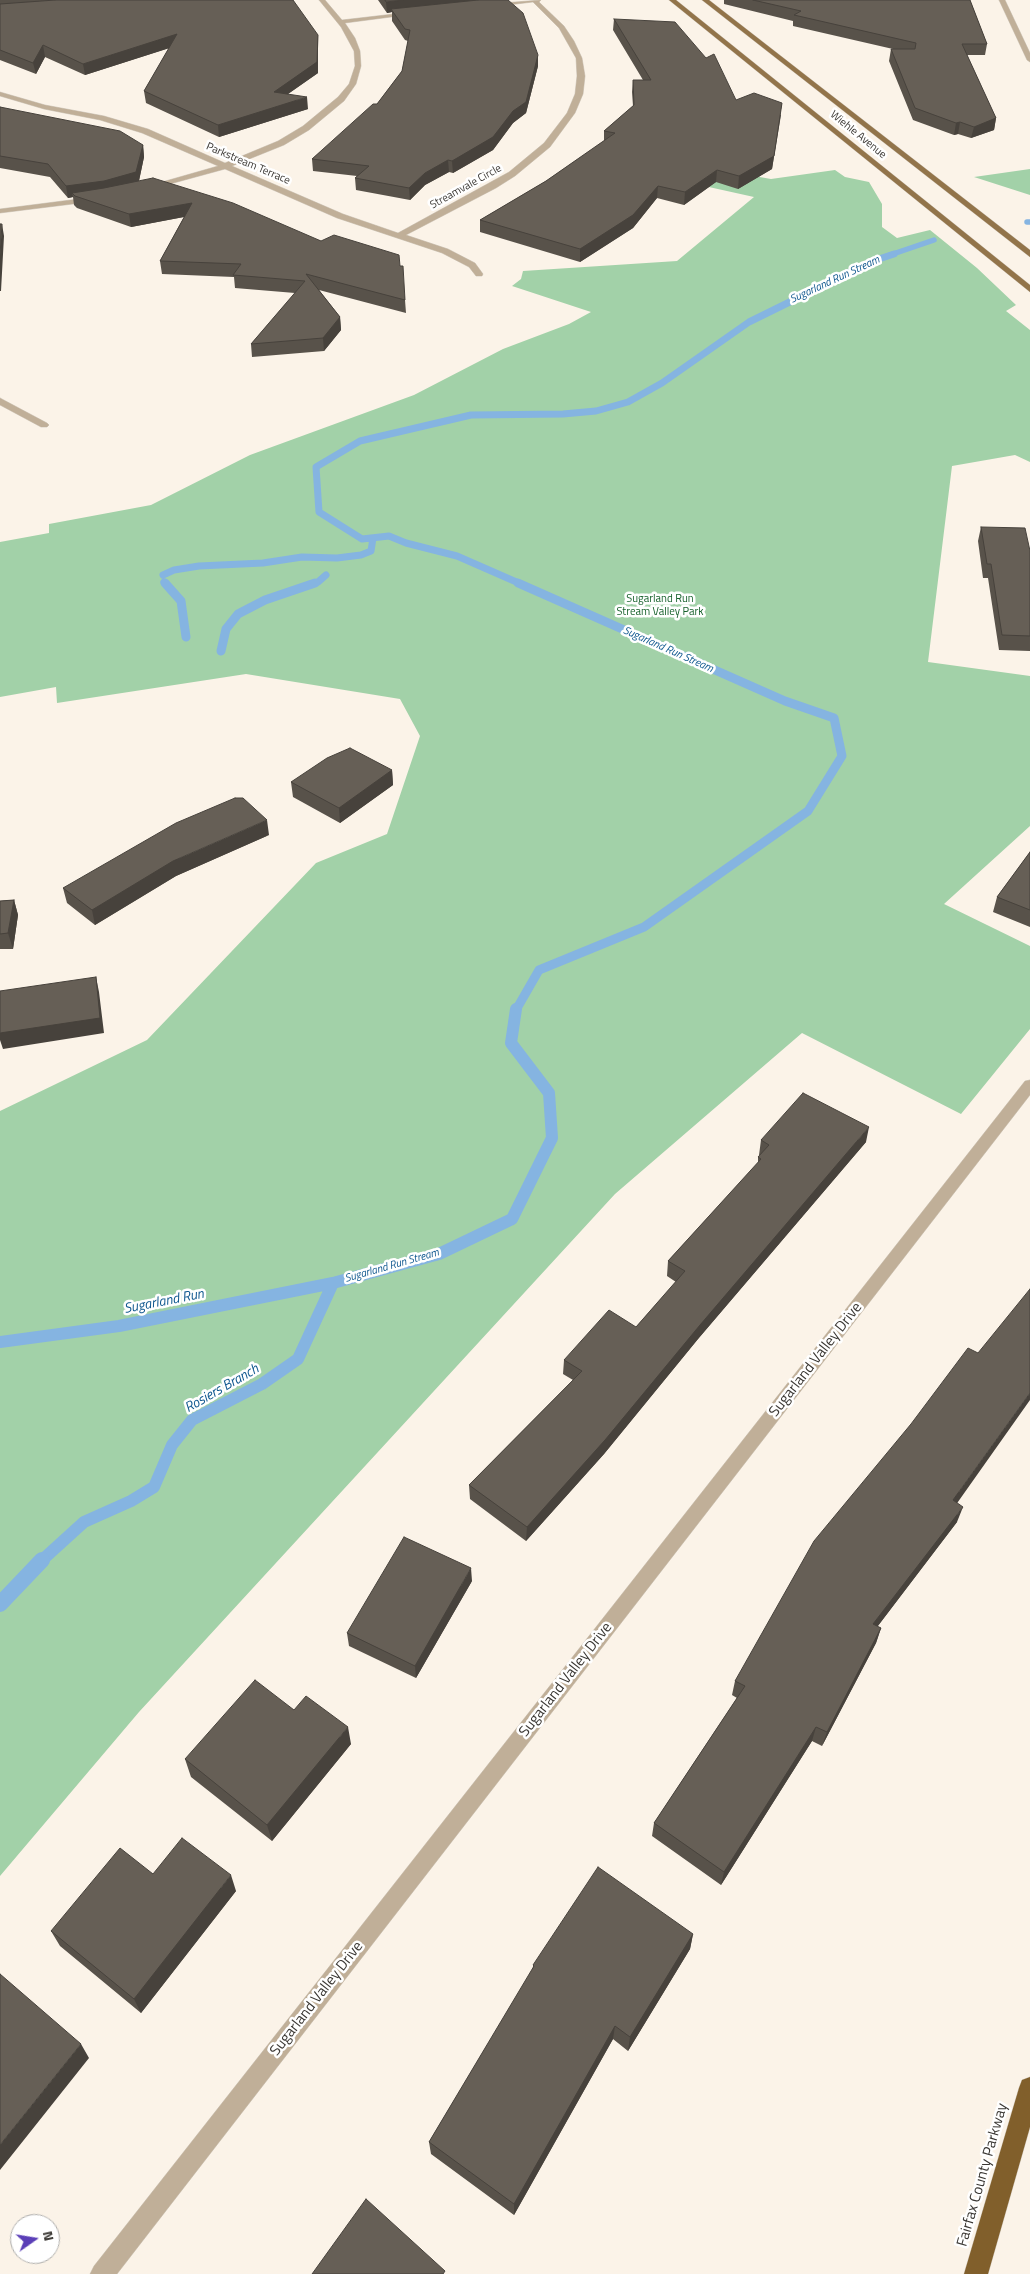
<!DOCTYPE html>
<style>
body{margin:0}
#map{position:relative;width:1030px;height:2274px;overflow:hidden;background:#fbf3e8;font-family:"Titillium Web",sans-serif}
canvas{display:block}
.north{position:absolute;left:10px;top:2214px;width:50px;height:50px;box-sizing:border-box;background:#fff;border:1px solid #b0afad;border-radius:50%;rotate:77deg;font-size:14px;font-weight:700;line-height:20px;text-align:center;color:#3a3733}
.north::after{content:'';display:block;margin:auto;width:18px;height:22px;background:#5b3fb7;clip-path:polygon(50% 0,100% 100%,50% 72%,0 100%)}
</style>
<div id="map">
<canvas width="1030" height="2274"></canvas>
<div class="north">N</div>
</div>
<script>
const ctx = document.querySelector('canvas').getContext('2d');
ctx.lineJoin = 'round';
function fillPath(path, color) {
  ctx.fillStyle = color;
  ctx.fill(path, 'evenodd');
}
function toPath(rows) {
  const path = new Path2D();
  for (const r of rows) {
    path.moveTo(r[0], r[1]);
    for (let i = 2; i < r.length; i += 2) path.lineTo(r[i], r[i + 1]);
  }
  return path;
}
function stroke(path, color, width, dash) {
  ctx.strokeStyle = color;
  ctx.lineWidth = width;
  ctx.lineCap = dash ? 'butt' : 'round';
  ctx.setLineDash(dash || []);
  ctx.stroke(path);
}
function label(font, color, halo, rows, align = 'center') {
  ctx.font = font + ' "Titillium Web",sans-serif';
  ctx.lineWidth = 5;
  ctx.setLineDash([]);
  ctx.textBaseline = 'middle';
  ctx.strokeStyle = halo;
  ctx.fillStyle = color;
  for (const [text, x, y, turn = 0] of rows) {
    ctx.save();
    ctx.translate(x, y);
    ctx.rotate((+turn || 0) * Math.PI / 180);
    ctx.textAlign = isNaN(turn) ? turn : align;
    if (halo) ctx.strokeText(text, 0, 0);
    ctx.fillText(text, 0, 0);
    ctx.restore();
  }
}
const green = toPath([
 [653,158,771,179,835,170,845,177,869,182,882,204,882,227,897,238,930,230,977,268,1016,305,1006,311,1030,330,1030,462,1015,455,952,466,928,662,1030,676,1030,826,944,904,1030,946,1030,1029,961,1114,802,1033,615,1194,139,1712,0,1876,0,1111,147,1040,316,863,387,834,420,736,400,699,246,674,57,703,56,687,0,697,0,542,49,533,49,524,151,505,250,455,414,395,503,349,569,324,591,312,512,286,521,279,523,271,677,261,754,197,641,172],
 [1030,169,1030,195,974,177]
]);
const streamFar4 = toPath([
 [1027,222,1030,222],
 [890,255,934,240]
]);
const streamFar3 = toPath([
 [163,575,174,570,199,566,263,563,302,557,337,558,361,555,371,551,373,538],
 [164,582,166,584],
 [311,584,318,582,326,575],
 [521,584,457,556,406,543,389,536,362,539,319,512,316,467,360,441,471,415,563,414,596,411,628,402,662,383,749,322,873,261,894,254]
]);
const streamFar2 = toPath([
 [165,583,181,601,186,637],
 [221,651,226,629,238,614,265,600,315,583],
 [516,1010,539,970,644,927,808,811,842,756,834,718,785,701,518,583]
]);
const streamFar1 = toPath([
 [0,1342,119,1326,333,1283,439,1254,512,1219,552,1138,549,1093,511,1043,516,1009],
 [40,1562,84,1522,131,1501,154,1487,172,1445,192,1420,262,1384,298,1359,333,1283]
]);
const stream = toPath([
 [0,1604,42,1560]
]);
const minor = toPath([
 [319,0,325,0,342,20,411,12,414,14,345,23,355,38,360,51,361,66,356,84,344,101,309,130,284,145,232,166,343,214,398,233,509,172,544,143,567,113,575,94,577,76,576,58,559,28,533,2,491,7,489,4,541,0,539,2,564,26,574,41,582,58,585,76,583,94,575,113,550,147,515,176,496,188,406,235,448,249,475,263,483,274,482,276,476,276,469,267,442,253,337,218,225,169,148,190,148,186,218,166,142,133,100,120,44,109,0,96,0,92,45,105,104,116,148,129,225,163,278,141,303,126,338,97,349,84,355,66,354,51,341,27,319,0],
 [999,0,1005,0,1030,53,1030,62,1027,60,999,0],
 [94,197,98,199,97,201,0,213,0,209,94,197],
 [0,398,47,423,49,425,47,427,41,427,0,405,0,398],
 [1030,1080,1030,1095,117,2274,90,2274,94,2266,1025,1081,1030,1080]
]);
const major = toPath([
 [669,0,676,0,1030,285,1030,292,669,0],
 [702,0,709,0,1030,250,1030,257,702,0]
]);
const highway = toPath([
 [1030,2077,1030,2127,988,2274,964,2274,1019,2088,1022,2080,1030,2077]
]);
const wall = toPath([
 [0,0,293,0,318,46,318,73,288,94,308,109,219,137,146,103,144,91,169,48,85,75,45,57,36,74,0,60],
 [378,0,508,0,538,66,526,113,513,123,493,150,453,173,449,172,425,185,410,200,356,190,355,178,357,176,313,171,312,159,377,104,402,71,408,41,405,40,392,21,392,12,387,13],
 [724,0,970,0,987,44,985,55,967,55,996,118,994,130,971,138,958,134,954,135,913,120,889,61,891,49,893,49,793,26,793,21,724,4],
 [614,19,736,100,781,115,772,169,738,189,716,182,684,205,657,198,633,228,580,262,480,232,480,220,546,181,604,141,604,131,633,106,632,92,633,80,643,80,613,30],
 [0,107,143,145,144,157,139,181,321,241,400,266,405,300,406,313,319,290,340,317,341,330,324,351,252,357,251,344,295,293,235,288,234,277,162,274,160,261,184,217,131,227,77,208,74,205,73,197,68,198,50,177,0,168],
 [981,527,1030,551,1030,651,999,650,988,578,983,578,978,541],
 [392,770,393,785,340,823,293,797,291,782],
 [269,835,176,876,95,925,67,903,63,888],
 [1030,852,1030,927,993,912,997,897],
 [14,900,18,915,13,949,0,949,0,901],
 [761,1140,866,1142,698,1339,604,1454,526,1541,470,1499,469,1485,573,1380,563,1374,564,1360,636,1327,676,1282,667,1276,668,1261,758,1163,758,1157,760,1156,759,1155],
 [978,1353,957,1503,957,1522,877,1627,881,1628,876,1643,822,1746,812,1741,721,1885,652,1836,654,1823,737,1698,732,1695,735,1681],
 [472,1581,416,1678,349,1646,347,1633],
 [294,1710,351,1744,272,1841,191,1777,185,1759],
 [153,1874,236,1891,141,2013,60,1946,51,1931],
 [693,1934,690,1949,628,2051,613,2039,514,2215,431,2154,429,2142,533,1969,533,1965]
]);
const shadedWall = toPath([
 [404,0,496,0,391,9,392,12,387,13,386,2],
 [177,34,179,45,85,75,83,64],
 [318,35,318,73,275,103,274,92],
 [43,45,45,57,36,74,33,63],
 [538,55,538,66,526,113,513,123,493,150,453,173,452,161],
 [307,97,308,109,219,137,218,125],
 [782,103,772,169,738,189,739,176],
 [996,118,994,130,971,138,974,127],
 [960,122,958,134,954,135,956,123],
 [143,145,144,157,138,185,72,193,73,197,68,198,66,186],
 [448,160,449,172,425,185,410,200,409,188,425,173],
 [717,170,716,182,684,205,685,192],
 [658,186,657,198,633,228,580,262,580,249],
 [192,203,194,215,131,227,129,214],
 [2,224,4,236,1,291,0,291,0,255],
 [340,317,341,330,324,351,323,338],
 [392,770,393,785,340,823,339,808],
 [267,820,269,835,176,876,95,925,92,910,173,861],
 [14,900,18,915,13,949,8,933],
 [96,977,99,992,104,1033,3,1049,0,1040,0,1033],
 [869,1127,866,1142,698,1339,604,1454,526,1541,527,1527],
 [1030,1393,1030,1400,948,1516,953,1500],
 [963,1507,957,1522,868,1639,873,1624],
 [471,1568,472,1581,416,1678,415,1666],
 [881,1628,876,1643,822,1746,827,1732],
 [348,1727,351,1744,272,1841,267,1825],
 [816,1727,812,1741,721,1885,724,1872],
 [231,1875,236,1891,141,2013,134,1999],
 [693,1934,690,1949,628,2051,630,2037],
 [615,2026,613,2039,514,2215,514,2204],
 [81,2044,89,2058,0,2170,0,2145]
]);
const building = toPath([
 [55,0,293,0,318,35,317,62,274,92,307,97,218,125,144,91,177,34,83,64,43,45,33,63,0,50,0,4,55,0],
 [385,0,404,0,386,2,385,0],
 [478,0,508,0,523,13,538,55,526,102,513,111,493,137,452,161,448,160,425,173,409,188,355,178,369,166,312,159,373,104,377,104,402,71,410,30,405,29,391,9,478,0],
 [753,0,970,0,987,44,962,44,996,118,974,127,960,122,956,123,915,108,891,49,915,49,916,43,794,15,801,11,753,0],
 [614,19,675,22,706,58,714,54,736,100,754,93,782,103,774,156,739,176,717,170,685,192,658,186,633,215,580,249,480,220,546,181,615,133,604,131,634,105,633,80,651,80,614,19],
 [0,107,120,131,143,145,136,172,104,181,66,186,48,164,0,156,0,107],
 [153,178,233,203,321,241,334,235,399,255,400,266,403,266,405,300,306,274,340,317,323,338,251,344,305,281,233,275,241,264,160,261,192,203,129,214,75,196,72,193,104,188,153,178],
 [0,224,2,224,0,255,0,224],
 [981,527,1025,528,1030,551,1030,636,1002,635,991,564,987,564,981,527],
 [350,748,392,770,339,808,291,782,327,758,350,748],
 [235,798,243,798,267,820,173,861,92,910,63,888,176,823,235,798],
 [1030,852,1030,910,997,897,1030,852],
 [14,900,8,933,0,934,0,901,14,900],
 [96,977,100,1018,0,1033,0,991,96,977],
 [803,1093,869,1127,700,1325,605,1440,527,1527,469,1485,582,1371,564,1360,609,1310,636,1327,685,1271,668,1261,761,1159,758,1157,769,1145,761,1140,803,1093],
 [1030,1289,1030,1393,953,1500,963,1507,873,1624,881,1628,827,1732,816,1727,724,1872,654,1823,745,1686,735,1681,814,1541,911,1424,968,1348,978,1353,1030,1289],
 [404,1537,471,1568,415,1666,347,1633,404,1537],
 [255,1680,294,1710,306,1696,348,1727,267,1825,185,1759,255,1680],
 [182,1838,231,1875,134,1999,51,1931,120,1848,153,1874,182,1838],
 [598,1867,693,1934,630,2037,615,2026,514,2204,429,2142,534,1966,533,1965,598,1867],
 [0,1974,81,2044,0,2145,0,1974],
 [366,2199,445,2271,443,2274,312,2274,366,2199]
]);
const farStreetnames = [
 ["Wiehle Avenue",858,135,39],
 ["Parkstream Terrace",248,164,23],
 ["Streamvale Circle",466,187,-29]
];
const farWaternames = [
 ["Sugarland Run Stream",835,280,-25],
 ["Sugarland Run Stream",668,650,24],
 ["Sugarland Run Stream",392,1266,-16]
];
const farParknames = [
 ["Sugarland Run",660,599],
 ["Stream Valley Park",660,612]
];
const waterNames = [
 ["Sugarland Run",164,1302,-11],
 ["Rosiers Branch",222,1389,-30]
];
const nearStreetnames = [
 ["Sugarland Valley Drive",816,1360,-52],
 ["Sugarland Valley Drive",566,1680,-52],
 ["Sugarland Valley Drive",317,1999,-52],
 ["Fairfax County Parkway",983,2175,-74]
];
fillPath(green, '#a2d1a8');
stroke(streamFar4, '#85b4e1', 5.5);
stroke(streamFar3, '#85b4e1', 7);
stroke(streamFar2, '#85b4e1', 9);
stroke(streamFar1, '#85b4e1', 12);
stroke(stream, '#85b4e1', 16);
stroke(minor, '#d8d1c7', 1);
stroke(major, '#d8d1c7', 1);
stroke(highway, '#d8d1c7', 1);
fillPath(minor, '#c0af98');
fillPath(major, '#92744a');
fillPath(highway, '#815f2b');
fillPath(wall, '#58524a');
fillPath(shadedWall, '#47423c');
fillPath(building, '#665f56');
stroke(building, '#47423c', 1);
label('11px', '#3a3733', '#fff', farStreetnames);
label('italic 11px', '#10588f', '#fff', farWaternames);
label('11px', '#145f29', '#fff', farParknames);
label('italic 14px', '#10588f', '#fff', waterNames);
label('15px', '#3a3733', '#fff', nearStreetnames);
</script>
